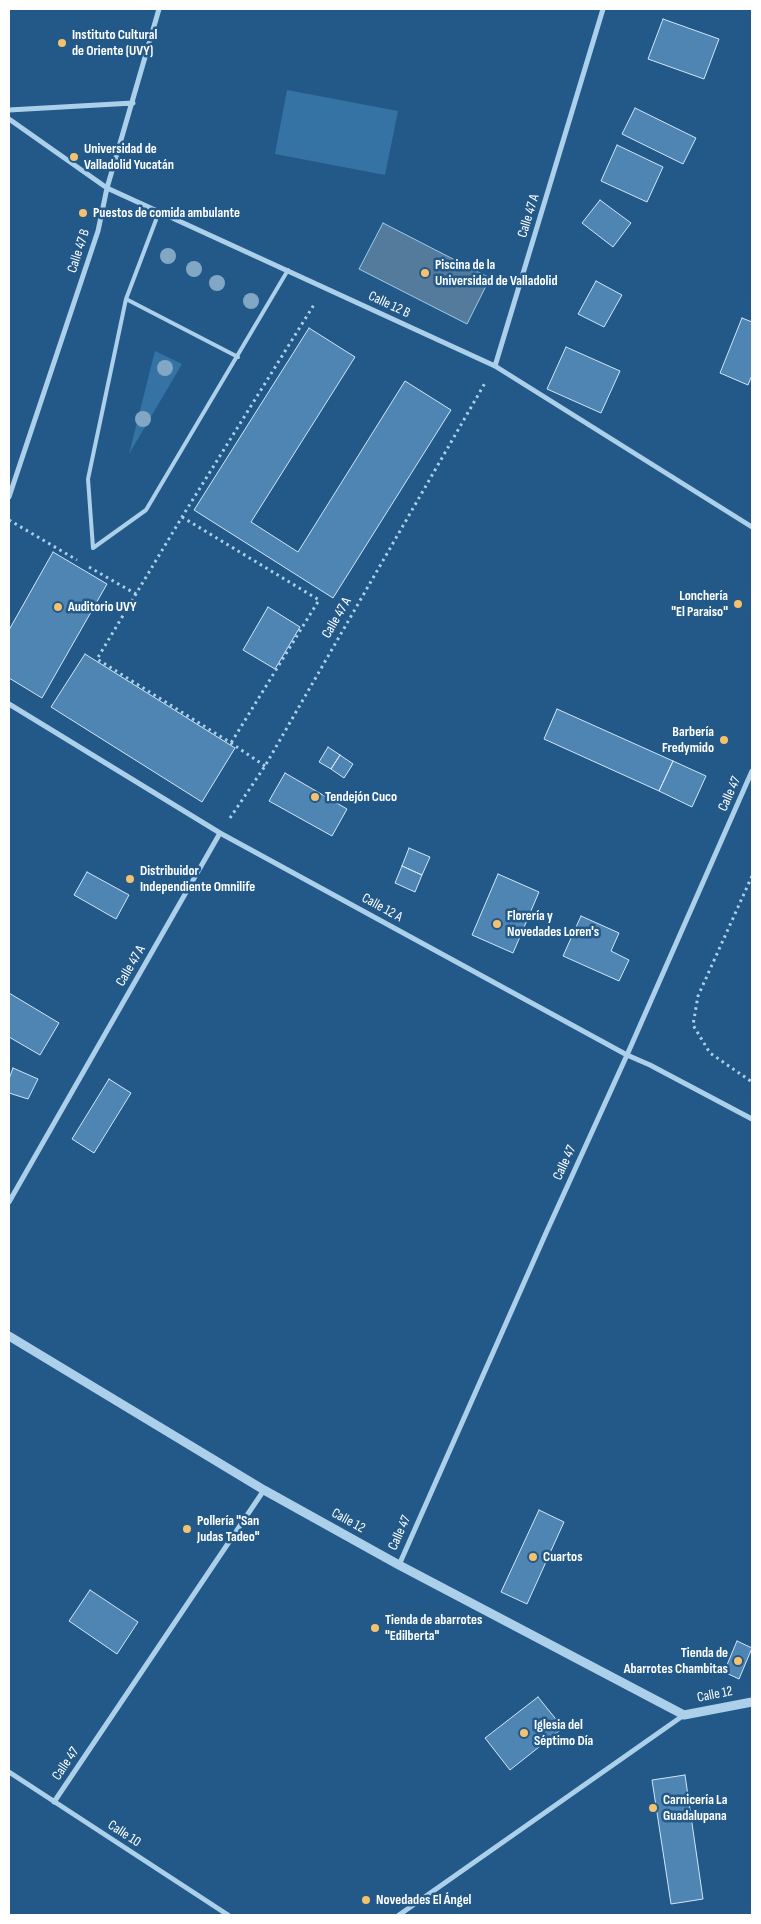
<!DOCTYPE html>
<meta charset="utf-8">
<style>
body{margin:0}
#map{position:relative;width:761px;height:1924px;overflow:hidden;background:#225988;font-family:"Sofia Sans Condensed",sans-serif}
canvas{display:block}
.frame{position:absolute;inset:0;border:10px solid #fff;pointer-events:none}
</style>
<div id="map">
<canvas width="761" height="1924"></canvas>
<div class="frame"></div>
</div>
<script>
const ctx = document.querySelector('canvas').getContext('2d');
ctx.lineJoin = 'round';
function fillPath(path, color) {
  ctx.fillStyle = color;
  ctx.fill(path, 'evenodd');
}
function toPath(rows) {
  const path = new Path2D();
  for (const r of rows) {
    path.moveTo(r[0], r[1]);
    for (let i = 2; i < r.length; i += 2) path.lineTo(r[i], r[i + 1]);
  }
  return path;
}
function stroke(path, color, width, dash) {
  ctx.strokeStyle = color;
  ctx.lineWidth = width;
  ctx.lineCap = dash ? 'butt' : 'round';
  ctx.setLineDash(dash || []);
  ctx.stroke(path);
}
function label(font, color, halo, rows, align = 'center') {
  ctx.font = font + ' "Sofia Sans Condensed",sans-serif';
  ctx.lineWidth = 5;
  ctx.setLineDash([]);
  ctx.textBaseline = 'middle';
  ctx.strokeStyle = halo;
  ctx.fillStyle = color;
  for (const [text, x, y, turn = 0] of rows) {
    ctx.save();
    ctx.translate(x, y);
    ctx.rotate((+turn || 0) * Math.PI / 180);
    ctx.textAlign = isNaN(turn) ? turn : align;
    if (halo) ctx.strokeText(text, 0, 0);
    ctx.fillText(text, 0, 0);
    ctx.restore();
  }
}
const green = toPath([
 [287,90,398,111,385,175,275,154],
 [155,351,182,364,129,454]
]);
const water = toPath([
 [383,223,490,278,467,324,359,269,383,223]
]);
const building = toPath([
 [663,19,719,39,704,79,648,59,663,19],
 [635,108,696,138,683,164,622,134,635,108],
 [617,145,663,167,647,202,601,181,617,145],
 [600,200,631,223,613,247,582,223,600,200],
 [596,281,622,295,604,327,578,314,596,281],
 [742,318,752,322,752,375,748,385,720,373,742,318],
 [309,328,355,357,251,522,298,552,405,381,451,410,333,598,194,510,309,328],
 [566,347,620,371,601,413,547,389,566,347],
 [53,552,107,584,42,698,9,678,9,630,53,552],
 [268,607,300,627,275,669,243,650,268,607],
 [85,654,235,748,202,802,51,707,85,654],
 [557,709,673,761,659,791,544,739,557,709],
 [328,747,340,755,331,769,319,762,328,747],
 [340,755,353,764,344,778,331,769,340,755],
 [673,761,706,776,692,807,659,791,673,761],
 [285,773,347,809,332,836,269,801,285,773],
 [409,848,430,857,422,875,402,866,409,848],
 [402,866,422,875,415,892,395,883,402,866],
 [87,872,129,895,116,919,74,895,87,872],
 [498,874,539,892,513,953,472,935,498,874],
 [581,916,619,933,611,951,629,960,619,981,563,956,581,916],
 [9,993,59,1023,40,1055,9,1037,9,993],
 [13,1068,38,1079,28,1099,9,1093,9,1079,13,1068],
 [109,1079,131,1093,94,1153,72,1139,109,1079],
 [539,1510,564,1522,527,1604,501,1592,539,1510],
 [90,1590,138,1622,117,1654,69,1621,90,1590],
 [737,1641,752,1648,739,1679,724,1672,737,1641],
 [538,1697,563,1728,510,1770,485,1738,538,1697],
 [685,1775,703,1899,671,1904,652,1780,685,1775]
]);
const path = toPath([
 [182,517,319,600,231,743],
 [9,520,77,560],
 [89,567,136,594],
 [265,766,231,743,97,659,182,517,315,303],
 [230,818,265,766,485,383],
 [752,876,698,996,693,1025,710,1053,752,1082]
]);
const service = toPath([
 [159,212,126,299,88,479,93,548,146,510,288,270],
 [126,299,238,357]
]);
const minor = toPath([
 [9,110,133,103],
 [9,119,107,188,495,366,752,527],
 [495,366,603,9],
 [9,497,98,231,107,188,159,9],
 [9,704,220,833,627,1055,650,1065,752,1119],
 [9,1202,220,833],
 [399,1565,546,1233,627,1055,752,771],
 [9,1772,228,1915],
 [54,1802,264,1490],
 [399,1915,684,1715]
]);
const tertiary = toPath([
 [9,1336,264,1490,399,1565,684,1715,752,1702]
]);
const trees = [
 [168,256],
 [194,269],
 [217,283],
 [251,301],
 [165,368],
 [143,419]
];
const markers = [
 [62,43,5,"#f6c16e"],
 [74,157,5,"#f6c16e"],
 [83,213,5,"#f6c16e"],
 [425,273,5,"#f6c16e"],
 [738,604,5,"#f6c16e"],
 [58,607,5,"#f6c16e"],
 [724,740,5,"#f6c16e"],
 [315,797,5,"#f6c16e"],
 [130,879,5,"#f6c16e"],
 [497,924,5,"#f6c16e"],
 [187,1529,5,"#f6c16e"],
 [533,1557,5,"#f6c16e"],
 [375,1628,5,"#f6c16e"],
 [738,1661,5,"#f6c16e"],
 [524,1733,5,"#f6c16e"],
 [653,1808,5,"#f6c16e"],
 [366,1900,5,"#f6c16e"]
];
const poiNames = [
 ["Instituto Cultural",72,35],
 ["de Oriente (UVY)",72,51],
 ["Universidad de",84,149],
 ["Valladolid Yucatán",84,165],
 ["Puestos de comida ambulante",93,213],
 ["Piscina de la",435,265],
 ["Universidad de Valladolid",435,281],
 ["Lonchería",728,596,"right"],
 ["\"El Paraiso\"",728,612,"right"],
 ["Auditorio UVY",68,607],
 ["Barbería",714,732,"right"],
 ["Fredymido",714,748,"right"],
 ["Tendejón Cuco",325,797],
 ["Distribuidor",140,871],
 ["Independiente Omnilife",140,887],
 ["Florería y",507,916],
 ["Novedades Loren's",507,932],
 ["Pollería \"San",197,1521],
 ["Judas Tadeo\"",197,1537],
 ["Cuartos",543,1557],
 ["Tienda de abarrotes",385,1620],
 ["\"Edilberta\"",385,1636],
 ["Tienda de",728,1653,"right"],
 ["Abarrotes Chambitas",728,1669,"right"],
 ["Iglesia del",534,1725],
 ["Séptimo Día",534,1741],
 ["Carnicería La",663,1800],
 ["Guadalupana",663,1816],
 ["Novedades El Ángel",376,1900]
];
const streetNames = [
 ["Calle 47 A",529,216,-73],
 ["Calle 47 B",79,251,-72],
 ["Calle 12 B",389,305,25],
 ["Calle 47 A",337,618,-60],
 ["Calle 47",730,794,-66],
 ["Calle 12 A",382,908,29],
 ["Calle 47 A",131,966,-60],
 ["Calle 47",565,1163,-65],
 ["Calle 12",348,1521,29],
 ["Calle 47",400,1533,-66],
 ["Calle 12",715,1695,-11],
 ["Calle 47",66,1764,-56],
 ["Calle 10",124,1834,33]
];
fillPath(green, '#3673a5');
fillPath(water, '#547b9b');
stroke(water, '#a0cbeb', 1);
fillPath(building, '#4f85b2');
stroke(building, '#d1e6f7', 1);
stroke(path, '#accfea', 3, [2.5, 4]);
stroke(service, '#accfea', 4);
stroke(minor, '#accfea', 5);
stroke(tertiary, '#accfea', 9);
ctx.fillStyle = '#82a7c5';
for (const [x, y] of trees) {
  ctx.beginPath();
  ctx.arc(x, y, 8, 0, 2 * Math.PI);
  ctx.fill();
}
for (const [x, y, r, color] of markers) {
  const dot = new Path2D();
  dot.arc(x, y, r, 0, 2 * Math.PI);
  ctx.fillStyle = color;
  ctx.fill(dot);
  stroke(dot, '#225988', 2);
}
label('bold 14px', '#fff', '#225988', poiNames, 'left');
label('14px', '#fff', '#225988', streetNames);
</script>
